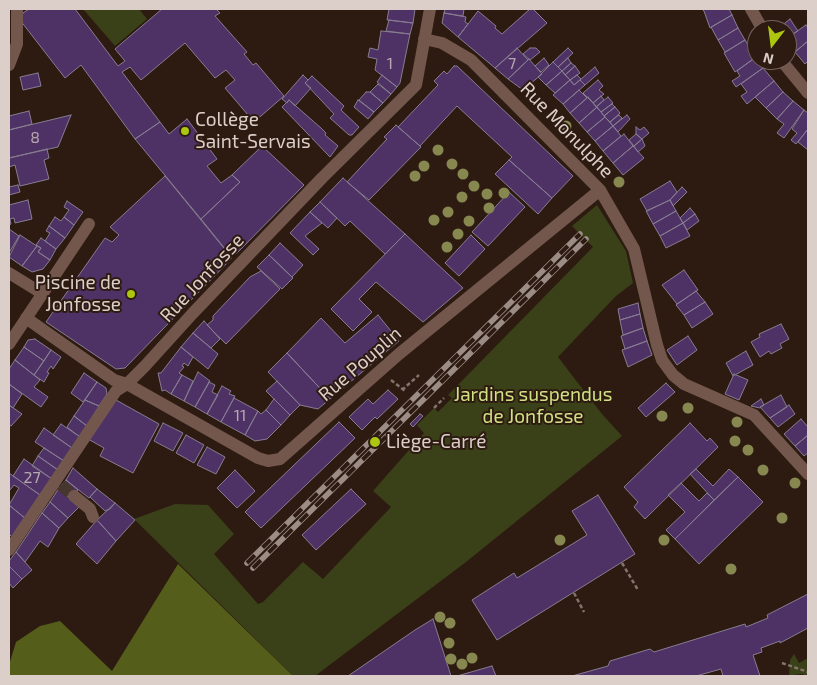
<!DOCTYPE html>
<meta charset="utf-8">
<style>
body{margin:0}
#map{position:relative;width:817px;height:685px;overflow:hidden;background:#2d1b12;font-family:"Exo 2",sans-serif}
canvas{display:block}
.frame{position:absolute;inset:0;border:10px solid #dccfc9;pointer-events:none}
.north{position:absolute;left:747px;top:20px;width:50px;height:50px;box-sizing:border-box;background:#2d1b12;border:1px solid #73635b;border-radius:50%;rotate:195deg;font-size:14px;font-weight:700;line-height:20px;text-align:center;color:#dccfc9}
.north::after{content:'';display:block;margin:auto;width:18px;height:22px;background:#adc610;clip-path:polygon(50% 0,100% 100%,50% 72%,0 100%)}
</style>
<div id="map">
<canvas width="817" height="685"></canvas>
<div class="frame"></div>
<div class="north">N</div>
</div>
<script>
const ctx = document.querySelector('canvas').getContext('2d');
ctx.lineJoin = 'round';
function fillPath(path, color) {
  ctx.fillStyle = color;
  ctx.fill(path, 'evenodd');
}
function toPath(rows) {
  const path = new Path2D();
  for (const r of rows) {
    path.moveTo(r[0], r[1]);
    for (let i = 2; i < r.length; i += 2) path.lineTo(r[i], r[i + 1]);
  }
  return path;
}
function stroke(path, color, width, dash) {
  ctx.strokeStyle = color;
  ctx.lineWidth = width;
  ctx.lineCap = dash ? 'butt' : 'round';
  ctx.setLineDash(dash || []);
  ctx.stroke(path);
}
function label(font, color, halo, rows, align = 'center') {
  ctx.font = font + ' "Exo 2",sans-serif';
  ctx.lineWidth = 4;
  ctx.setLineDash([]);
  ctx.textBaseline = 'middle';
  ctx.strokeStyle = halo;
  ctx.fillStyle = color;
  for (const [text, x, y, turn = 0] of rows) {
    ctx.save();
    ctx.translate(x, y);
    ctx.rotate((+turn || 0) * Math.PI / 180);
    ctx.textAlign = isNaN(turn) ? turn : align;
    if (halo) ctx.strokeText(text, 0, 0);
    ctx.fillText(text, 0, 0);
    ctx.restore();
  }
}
const green = toPath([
 [83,9,139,9,147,19,115,46],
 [597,205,626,251,633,283,616,296,558,357,602,414,622,436,466,562,315,676,293,676,134,519,175,504,208,505,234,534,214,554,258,604,263,602,303,562,323,579,391,507,373,491,424,433,417,425,434,408,438,412,452,398,448,395,593,247,572,226],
 [794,654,799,663,808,658,808,676,801,674,789,676,790,660]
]);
const forest = toPath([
 [178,564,293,676,10,676,9,674,9,665,16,642,40,626,60,621,112,671]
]);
const building = toPath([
 [29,9,75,9,118,66,125,61,115,49,162,9,216,9,220,13,215,16,247,52,244,54,253,65,256,63,284,96,254,122,225,88,235,80,226,70,215,78,185,43,141,80,130,67,122,72,160,122,135,139,81,65,65,78,20,20,23,13,29,9],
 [389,9,415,9,413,23,387,20,389,9],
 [445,9,464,9,463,16,444,13,445,9],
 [530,9,533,9,547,23,495,68,458,37,478,11,496,26,495,28,502,34,530,9],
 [702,9,729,9,732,15,710,28,704,11,702,9],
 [444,13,466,17,465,22,468,24,458,37,442,23,444,13],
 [732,15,738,28,718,40,711,27,732,15],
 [790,19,798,31,787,38,787,30,782,30,780,27,790,19],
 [389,20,413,23,410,34,386,31,389,20],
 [806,25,808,28,808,41,795,52,787,38,806,25],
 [738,28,745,40,725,52,718,40,738,28],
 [381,31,410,34,400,83,397,87,375,70,377,59,368,57,370,48,378,50,381,31],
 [745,40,756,57,735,72,724,53,745,40],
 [808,41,808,61,805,64,795,52,808,41],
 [517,48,528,60,508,79,495,68,517,48],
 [530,48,536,48,540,52,530,60,523,54,530,48],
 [568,48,573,53,558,67,553,62,568,48],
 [756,57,763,68,736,87,732,81,740,76,737,71,756,57],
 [544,58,549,65,541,72,535,66,544,58],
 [568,58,571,63,562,71,558,67,568,58],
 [529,59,542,74,523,90,508,79,529,59],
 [553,62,562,71,546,85,538,77,553,62],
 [571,63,575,66,565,75,562,71,571,63],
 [454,66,457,66,573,176,552,198,509,160,512,157,457,106,420,146,398,127,438,85,434,81,444,71,447,74,454,66],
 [575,66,580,73,570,80,565,75,575,66],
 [595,67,599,73,585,85,580,80,595,67],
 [763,68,774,81,747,104,741,96,747,92,741,84,763,68],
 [562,71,570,80,555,93,546,85,562,71],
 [38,73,41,86,23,90,20,77,38,73],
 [303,75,308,80,305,83,311,88,295,106,289,100,287,103,282,99,303,75],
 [382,75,397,87,391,94,377,82,382,75],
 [577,75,581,79,574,85,570,80,577,75],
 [312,76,344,106,341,110,359,127,352,135,349,135,330,118,334,114,305,83,312,76],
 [570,80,574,85,580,80,585,85,563,104,553,95,570,80],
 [598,80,603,86,599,90,604,94,593,103,583,93,598,80],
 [774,81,783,92,766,108,755,97,774,81],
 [378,84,391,94,383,103,370,92,378,84],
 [579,90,587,98,570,113,563,104,579,90],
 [366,92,370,92,383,103,374,112,359,100,366,92],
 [783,92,793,101,777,119,766,108,783,92],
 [601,96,604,100,596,107,593,103,601,96],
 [588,97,597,107,579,123,570,113,588,97],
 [608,97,613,103,601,112,596,107,608,97],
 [289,100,321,128,326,133,325,135,338,146,330,157,282,107,289,100],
 [358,100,374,112,368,119,354,107,358,100],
 [793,101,804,110,784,138,777,133,784,124,777,119,793,101],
 [612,104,615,107,604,116,601,112,612,104],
 [597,107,605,117,587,132,579,123,597,107],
 [615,107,620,113,610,122,604,116,615,107],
 [804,110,808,113,808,129,796,144,791,140,797,133,792,129,804,110],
 [29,111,32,124,9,130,9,116,29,111],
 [71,115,58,147,9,158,9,130,71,115],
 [619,115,622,118,613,126,610,122,619,115],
 [627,115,630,119,618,132,613,126,627,115],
 [605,117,613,126,595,141,587,132,605,117],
 [187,119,217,159,207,166,221,183,232,175,240,182,201,219,135,139,160,122,169,134,187,119],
 [396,125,421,147,369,200,347,182,387,139,384,137,396,125],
 [613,126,621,136,603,151,595,141,613,126],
 [636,127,640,130,644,127,649,133,642,139,636,134,636,127],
 [808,129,808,150,798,142,808,129],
 [624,134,633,146,613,163,603,151,624,134],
 [636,134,642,139,634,146,629,140,636,134],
 [642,139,645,146,638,152,634,146,642,139],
 [262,146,304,185,236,254,231,248,226,250,201,219,240,182,232,175,262,146],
 [633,146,644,158,623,175,613,163,633,146],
 [47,149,49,158,44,160,49,179,20,186,15,165,9,167,9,158,47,149],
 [509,160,552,198,538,214,495,174,509,160],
 [165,176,232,258,125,368,116,369,46,322,105,238,112,242,119,235,110,227,165,176],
 [343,178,405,234,385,254,350,221,345,226,320,202,343,178],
 [670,181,677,192,670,200,647,211,640,199,670,181],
 [18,185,20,192,9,195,9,187,18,185],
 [682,187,687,192,673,206,670,200,682,187],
 [509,192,525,207,488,246,472,232,509,192],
 [28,200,32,219,15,223,14,218,10,219,11,224,9,225,9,205,28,200],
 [670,200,676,211,653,224,646,211,670,200],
 [67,201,83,212,74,225,64,217,69,210,64,207,67,201],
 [320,202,337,218,328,228,310,212,320,202],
 [690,208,695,214,683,223,680,218,690,208],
 [676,211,683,223,660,236,653,224,676,211],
 [310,212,322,223,305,236,319,249,313,255,290,233,310,212],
 [695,214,699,221,687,230,683,223,695,214],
 [55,217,61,221,64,217,74,225,65,238,49,226,55,217],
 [683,223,690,236,666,248,660,236,683,223],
 [49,226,65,238,56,249,45,241,50,233,46,231,49,226],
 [9,229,19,236,9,253,9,229],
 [405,234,463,288,423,322,376,282,359,299,372,312,353,331,331,309,405,234],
 [20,235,37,246,22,266,9,257,20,235],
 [471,235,485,249,459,276,445,263,471,235],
 [41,238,56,249,50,260,38,252,41,248,36,245,41,238],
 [280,243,303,265,292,277,269,255,280,243],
 [37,246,41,248,38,252,50,260,43,269,32,272,22,266,37,246],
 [269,255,293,278,282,289,257,267,269,255],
 [684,270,698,290,677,304,662,285,684,270],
 [261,271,280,289,226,344,207,325,213,320,213,316,250,277,261,271],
 [696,291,705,302,684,315,676,305,696,291],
 [705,302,713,314,692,328,684,315,705,302],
 [638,303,640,314,620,320,618,309,638,303],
 [640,314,643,328,623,335,620,320,640,314],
 [378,315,399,341,330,399,287,353,321,318,345,343,378,315],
 [204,321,220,339,211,348,193,333,204,321],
 [781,324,789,339,780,344,782,348,771,354,769,351,760,357,751,342,760,337,759,334,781,324],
 [643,328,647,341,625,349,621,336,643,328],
 [193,333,218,354,208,369,181,347,193,333],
 [688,336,697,350,677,365,667,350,688,336],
 [35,339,51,350,44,361,24,347,28,340,35,339],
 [647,341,652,355,628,367,622,350,647,341],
 [24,347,44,361,34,375,15,360,24,347],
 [181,347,193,357,188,366,184,363,182,366,184,367,179,373,182,375,171,394,165,390,162,391,158,373,161,373,181,347],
 [51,350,61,357,53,369,51,366,47,372,49,373,44,382,34,375,51,350],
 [746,351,753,365,733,376,726,363,746,351],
 [287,353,330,399,318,409,300,405,268,372,287,353],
 [15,360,40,380,34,387,48,397,41,407,9,384,9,369,15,360],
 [198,372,210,381,195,407,184,401,198,372],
 [84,373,97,382,83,402,71,393,84,373],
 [734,374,748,380,739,400,725,394,734,374],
 [182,375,193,381,184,401,171,394,182,375],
 [277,381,300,405,290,415,266,391,277,381],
 [97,382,106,388,107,394,99,406,85,400,97,382],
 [209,382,215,385,212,392,218,395,207,414,195,407,209,382],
 [666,383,675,392,646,417,638,408,666,383],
 [9,384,22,394,13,408,9,405,9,384],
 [222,386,231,391,229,394,235,396,221,422,207,414,222,386],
 [388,390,398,399,377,419,375,417,362,430,349,417,368,399,373,404,388,390],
 [781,395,787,407,770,418,760,407,781,395],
 [234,398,258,411,245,435,221,422,234,398],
 [274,399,290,415,281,425,266,410,274,399],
 [761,399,764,405,760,408,751,406,761,399],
 [85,400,99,406,87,426,74,416,85,400],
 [116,400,159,424,133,473,100,456,104,448,88,439,116,400],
 [9,405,22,414,11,426,9,425,9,405],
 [789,405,795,414,778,427,770,418,789,405],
 [266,410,281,425,267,439,255,441,245,435,258,411,261,414,266,410],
 [420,414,423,416,413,427,410,424,420,414],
 [74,416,87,426,80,437,67,427,74,416],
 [801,419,808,427,808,435,795,446,784,434,801,419],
 [339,422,355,438,261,528,245,512,339,422],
 [163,423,183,433,173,451,154,441,163,423],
 [690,423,707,441,710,438,718,447,645,519,634,507,638,502,624,487,690,423],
 [61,424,80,437,72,448,53,435,61,424],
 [44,428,72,448,64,461,35,442,44,428],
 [186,435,204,445,194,463,176,453,186,435],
 [808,435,808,453,804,456,795,446,808,435],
 [207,447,225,457,216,474,197,465,207,447],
 [44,448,64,461,58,470,38,456,44,448],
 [38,456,58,470,52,479,32,466,38,456],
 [24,459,52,479,40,495,13,476,24,459],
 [73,468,97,489,89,498,66,480,73,468],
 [696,469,713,486,729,469,738,477,714,500,690,474,696,469],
 [235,470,255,491,237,508,217,488,235,470],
 [9,473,40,495,26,519,9,505,19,488,14,485,10,490,9,488,9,473],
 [738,477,763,502,699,564,675,539,738,477],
 [66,480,78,490,71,499,59,488,66,480],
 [681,483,699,501,707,493,714,500,675,539,666,530,685,512,668,495,681,483],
 [59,488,79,507,68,518,50,502,59,488],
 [97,489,115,503,110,509,105,511,90,497,97,489],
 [351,489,366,504,316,550,302,535,351,489],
 [598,495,635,554,497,640,472,600,514,573,517,578,587,535,572,511,598,495],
 [50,502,68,518,59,528,42,513,50,502],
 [115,503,135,520,116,541,97,520,115,503],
 [9,505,26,519,12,537,9,534,9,505],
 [42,513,59,528,48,547,40,541,25,562,16,552,42,513],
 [97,520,116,541,97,564,76,544,97,520],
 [16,552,32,570,22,579,9,566,9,561,16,552],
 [9,566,22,579,13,588,9,583,9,566],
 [808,594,808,628,780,643,780,641,761,648,762,652,753,655,760,676,723,676,721,669,696,676,572,676,608,666,610,661,650,649,654,652,745,624,746,627,768,618,767,615,808,594],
 [433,619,451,676,348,676,415,630,433,619],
 [492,666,496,676,457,676,492,666]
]);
const minorTunnel = toPath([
 [61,485,74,496]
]);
const path = toPath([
 [391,380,405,391],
 [402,390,419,375],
 [434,408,444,398],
 [622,563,638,590],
 [574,593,584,612],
 [782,663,808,672]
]);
const minor = toPath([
 [751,9,763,30],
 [424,39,442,43,471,60,600,190,634,249,657,345,662,360,673,375,684,384,754,415,808,474],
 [781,60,808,93],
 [9,65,17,44,17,9],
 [9,273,43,294],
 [26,318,114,380,127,384,258,458,268,461,280,459,399,354,600,190],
 [9,344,89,224],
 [74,496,90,509,93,517],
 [9,550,116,391,127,384,145,366,193,313,322,178,416,85,430,9]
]);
const rail = toPath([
 [247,563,580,234],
 [253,568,586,239]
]);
const trees = [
 [566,126],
 [438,150],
 [452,164],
 [424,166],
 [463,174],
 [415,176],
 [619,182],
 [474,186],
 [504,193],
 [487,194],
 [462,197],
 [489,208],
 [448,212],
 [434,220],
 [469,221],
 [458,234],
 [447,247],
 [688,408],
 [662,416],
 [737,422],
 [735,441],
 [748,450],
 [763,470],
 [795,483],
 [782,518],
 [560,540],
 [664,540],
 [731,569],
 [440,617],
 [450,623],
 [449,643],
 [472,658],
 [451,659],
 [462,664]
];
const markers = [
 [185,131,5,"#adc610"],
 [131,294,5,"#adc610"],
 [375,442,6,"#adc610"]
];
const numberNames = [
 ["1",390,64],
 ["7",512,64],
 ["8",35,138],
 ["11",240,416],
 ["27",32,478]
];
const poiNames = [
 ["Collège",195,120],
 ["Saint-Servais",195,142],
 ["Piscine de",121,283,"right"],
 ["Jonfosse",121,305,"right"],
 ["Liège-Carré",386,442]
];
const streetNames = [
 ["Rue Monulphe",567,130,46],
 ["Rue Jonfosse",202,278,-47],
 ["Rue Pouplin",360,364,-41]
];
const parkNames = [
 ["Jardins suspendus",533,395],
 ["de Jonfosse",533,417]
];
fillPath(green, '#3a4017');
fillPath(forest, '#545d1a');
fillPath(building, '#4e3266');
stroke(building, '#877d91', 1);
stroke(minorTunnel, '#47362d', 12, [12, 6]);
stroke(path, '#83746c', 2.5, [4, 2.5]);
stroke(minor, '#73574c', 12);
stroke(rail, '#9b8c85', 5.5);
stroke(rail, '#2d1b12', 4, [11]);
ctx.fillStyle = '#878750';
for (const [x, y] of trees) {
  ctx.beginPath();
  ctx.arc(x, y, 5.5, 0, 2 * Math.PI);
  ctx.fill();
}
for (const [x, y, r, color] of markers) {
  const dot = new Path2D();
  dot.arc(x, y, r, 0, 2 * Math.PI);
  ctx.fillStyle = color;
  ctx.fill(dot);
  stroke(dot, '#2d1b12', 2);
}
label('16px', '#b8a8b0', null, numberNames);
label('19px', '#dccfc9', '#2d1b12', poiNames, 'left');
label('19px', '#dccfc9', '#2d1b12', streetNames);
label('19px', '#d0e082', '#2d1b12', parkNames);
</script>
